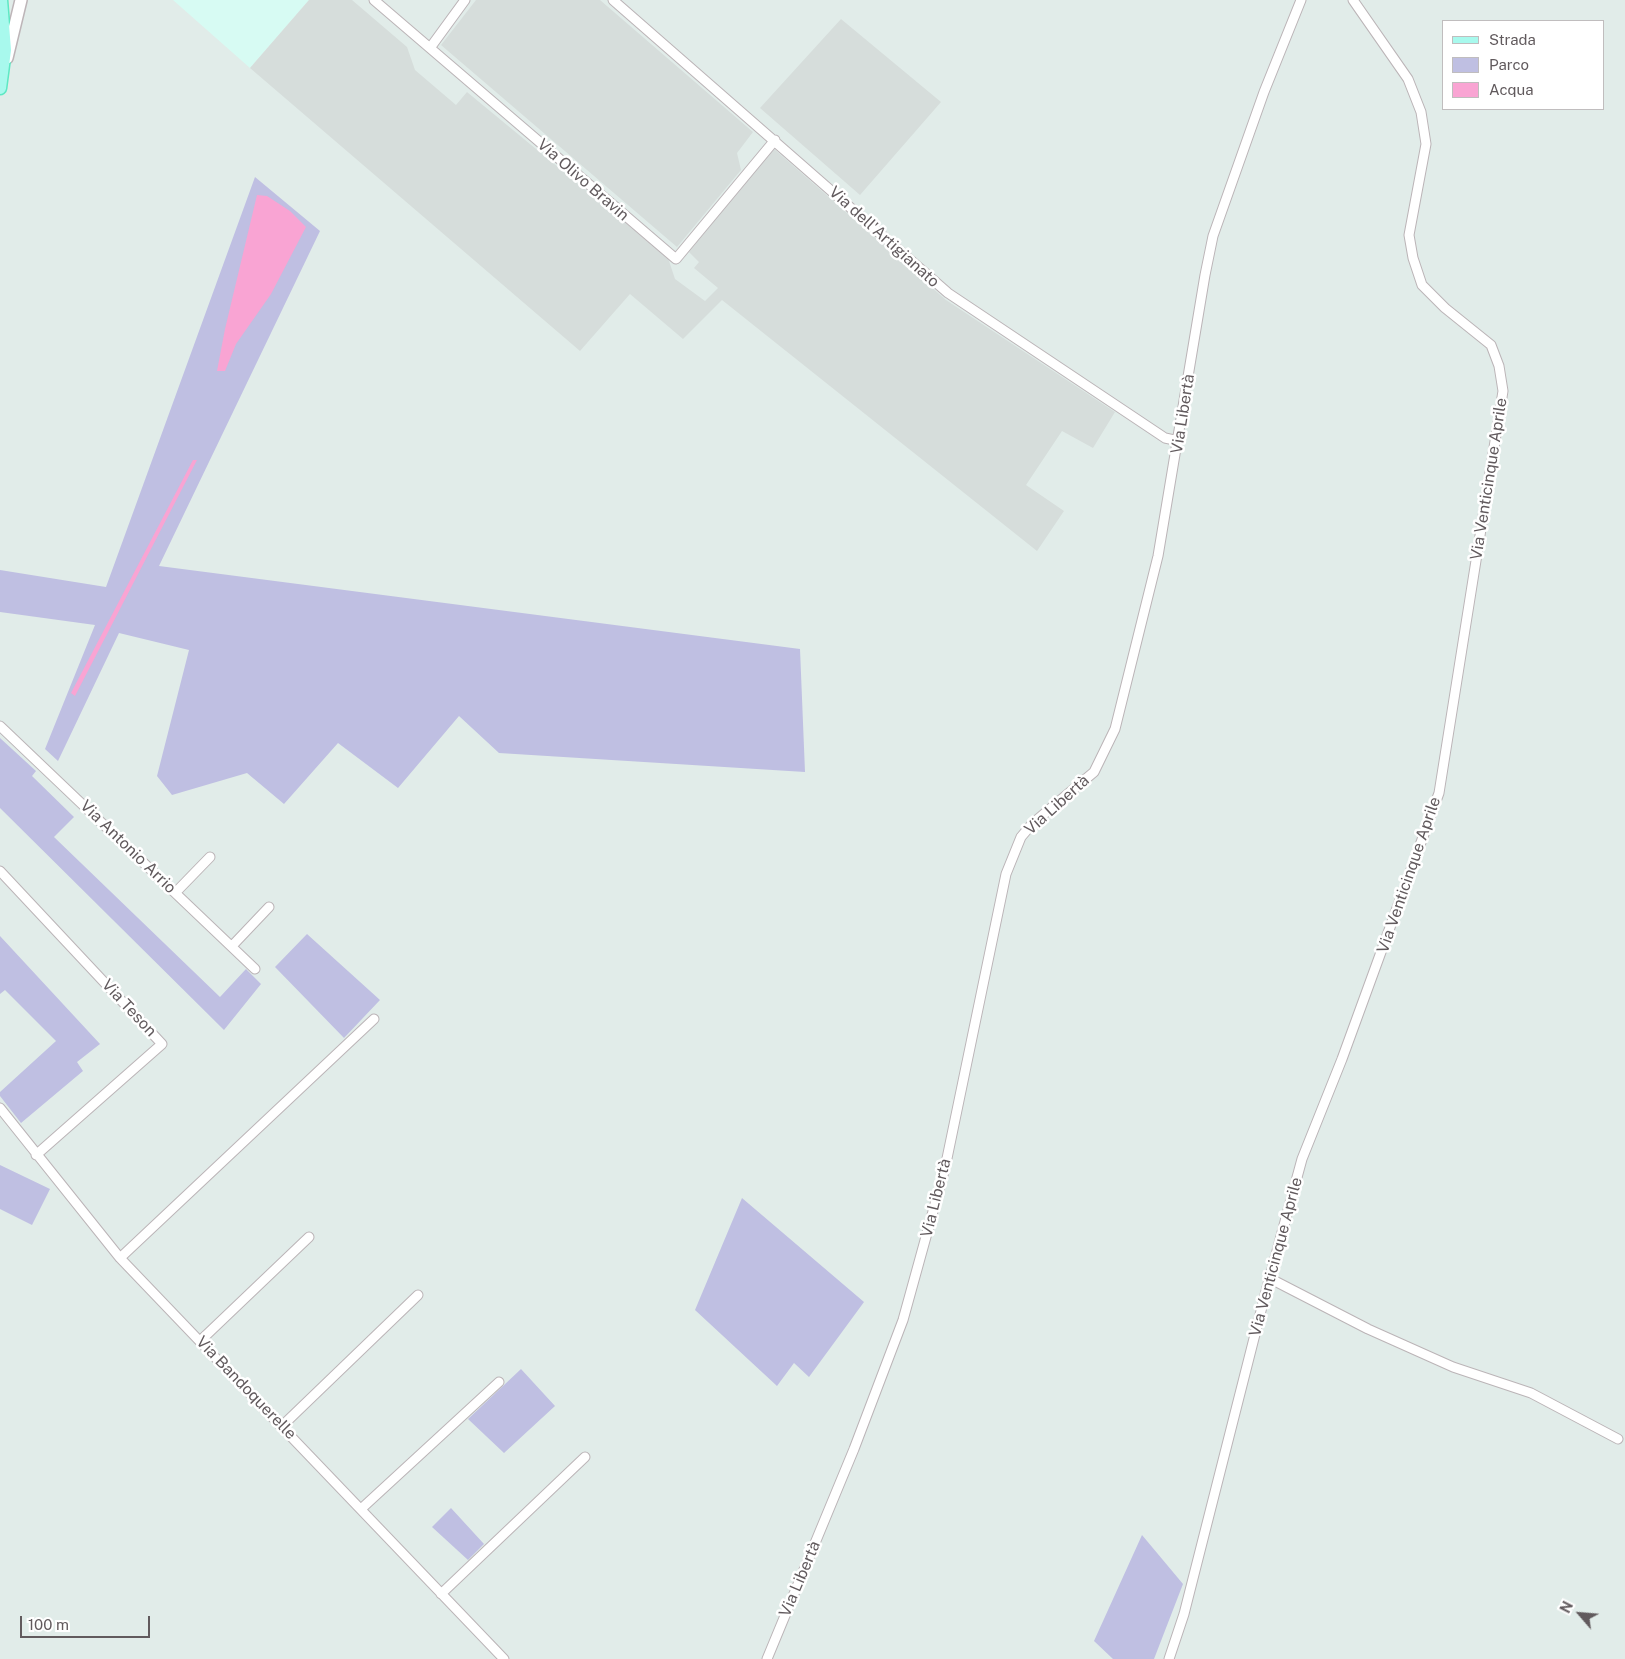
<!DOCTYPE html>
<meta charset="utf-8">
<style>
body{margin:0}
#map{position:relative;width:1625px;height:1659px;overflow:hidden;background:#e1ece9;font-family:"Public Sans",sans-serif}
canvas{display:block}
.legend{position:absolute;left:1442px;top:20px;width:162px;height:90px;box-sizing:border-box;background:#fff;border:1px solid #c0bdbe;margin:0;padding:6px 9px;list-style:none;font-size:15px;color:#615a5d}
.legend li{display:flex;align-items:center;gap:10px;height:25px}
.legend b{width:25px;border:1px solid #c0bdbe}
.north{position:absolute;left:1555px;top:1589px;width:50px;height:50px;-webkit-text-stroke:4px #fff;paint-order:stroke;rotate:297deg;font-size:14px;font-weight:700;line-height:20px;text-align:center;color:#615a5d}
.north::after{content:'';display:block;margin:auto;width:18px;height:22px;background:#615a5d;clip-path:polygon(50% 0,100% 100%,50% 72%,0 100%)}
.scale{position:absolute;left:20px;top:1616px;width:130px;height:22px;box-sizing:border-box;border:2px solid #615a5d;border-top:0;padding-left:6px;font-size:15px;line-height:18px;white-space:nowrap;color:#615a5d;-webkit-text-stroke:4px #fff;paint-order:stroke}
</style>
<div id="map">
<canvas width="1625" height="1659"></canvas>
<ul class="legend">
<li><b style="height:6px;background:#a8f9ed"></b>Strada</li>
<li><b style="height:14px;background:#bfbfe2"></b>Parco</li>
<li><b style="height:14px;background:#f9a4d3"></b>Acqua</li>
</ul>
<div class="north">N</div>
<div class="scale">100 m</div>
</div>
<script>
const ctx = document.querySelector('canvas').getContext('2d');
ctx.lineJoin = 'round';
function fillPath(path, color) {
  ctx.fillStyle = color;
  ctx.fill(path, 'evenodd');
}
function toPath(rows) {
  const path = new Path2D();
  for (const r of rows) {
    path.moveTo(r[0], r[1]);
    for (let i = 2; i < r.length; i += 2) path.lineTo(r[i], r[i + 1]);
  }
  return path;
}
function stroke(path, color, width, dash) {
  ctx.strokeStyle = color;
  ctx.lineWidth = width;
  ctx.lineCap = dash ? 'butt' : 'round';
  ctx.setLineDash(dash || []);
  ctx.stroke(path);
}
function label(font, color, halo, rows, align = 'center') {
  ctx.font = font + ' "Public Sans",sans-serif';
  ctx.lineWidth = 5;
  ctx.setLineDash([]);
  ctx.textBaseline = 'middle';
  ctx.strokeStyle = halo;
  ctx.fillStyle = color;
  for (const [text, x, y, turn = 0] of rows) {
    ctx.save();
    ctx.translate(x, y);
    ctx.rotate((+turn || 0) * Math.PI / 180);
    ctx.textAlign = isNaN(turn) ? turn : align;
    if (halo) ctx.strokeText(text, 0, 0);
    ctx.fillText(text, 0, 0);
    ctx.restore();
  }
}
const commercial = toPath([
 [173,0,309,0,250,68]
]);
const industrial = toPath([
 [309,0,352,0,407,47,415,70,456,105,467,92,668,258,675,279,705,301,718,288,694,268,699,262,689,252,773,148,946,300,1115,412,1093,448,1062,431,1026,485,1064,511,1037,551,722,300,683,339,630,294,580,351,250,68],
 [476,0,600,0,753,132,737,153,741,170,677,247,441,45],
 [841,19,941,102,860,195,760,108]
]);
const green = toPath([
 [255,177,320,231,159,566,800,649,805,772,499,753,459,716,398,788,338,743,284,804,247,773,172,795,157,776,189,650,119,633,58,761,45,749,95,625,0,612,0,570,106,587],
 [0,738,36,771,32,776,74,817,54,837,220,997,246,969,261,984,224,1030,0,808],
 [307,934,380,1000,344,1038,275,967],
 [0,936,100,1044,77,1062,83,1071,21,1123,0,1096,0,1092,56,1041,5,990,0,994],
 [0,1165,50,1189,32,1225,0,1209],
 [742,1198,864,1302,809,1377,794,1363,777,1386,695,1310],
 [521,1369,555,1406,504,1453,468,1419],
 [451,1508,484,1544,468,1560,432,1527],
 [1142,1535,1183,1584,1154,1659,1113,1659,1094,1641]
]);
const water = toPath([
 [257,195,267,196,290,211,306,227,271,294,236,344,225,371,217,371,225,329],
 [193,460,197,460,75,696,71,693]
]);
const minor = toPath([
 [374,0,676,259,775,140],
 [613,0,948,293,1165,438,1179,441],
 [430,48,465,0],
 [0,726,255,969],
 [0,871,162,1044,36,1155],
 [176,892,210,857],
 [232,946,269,907],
 [0,1108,120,1258,504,1659],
 [120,1258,374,1019],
 [1269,1278,1368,1329,1453,1367,1531,1393,1618,1439],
 [200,1341,309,1237],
 [282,1426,418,1295],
 [361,1509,499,1382],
 [441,1594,585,1457],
 [767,1659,854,1449,903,1320,945,1168,1006,874,1021,837,1032,824,1094,772,1115,729,1158,556,1205,275,1213,236,1264,92,1301,0],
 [1169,1659,1184,1614,1265,1295,1302,1159,1342,1059,1439,793,1503,391,1499,366,1491,345,1445,308,1422,285,1413,258,1409,235,1426,144,1421,112,1408,79,1353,0]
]);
const secondary = toPath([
 [7,58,21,0]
]);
const primary = toPath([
 [0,88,5,50,1,0]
]);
const streetNames = [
 ["Via Olivo Bravin",583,180,41],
 ["Via dell'Artigianato",884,237,42],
 ["Via Libertà",1183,414,-81],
 ["Via Venticinque Aprile",1489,479,-81],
 ["Via Libertà",1057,805,-42],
 ["Via Antonio Arrio",128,847,44],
 ["Via Venticinque Aprile",1409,875,-71],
 ["Via Teson",129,1008,47],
 ["Via Libertà",936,1198,-76],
 ["Via Venticinque Aprile",1276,1257,-75],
 ["Via Bandoquerelle",246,1388,46],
 ["Via Libertà",800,1579,-67]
];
fillPath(commercial, '#d7fbf3');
fillPath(industrial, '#d6dddb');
fillPath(green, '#bfbfe2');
fillPath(water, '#f9a4d3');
stroke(minor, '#bbb4b7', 11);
stroke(secondary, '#bdb5b8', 14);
stroke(primary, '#5ee8c3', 15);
stroke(minor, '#fff', 9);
stroke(secondary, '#fff', 11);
stroke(primary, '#a8f9ed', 12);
label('16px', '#615a5d', '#fff', streetNames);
</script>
